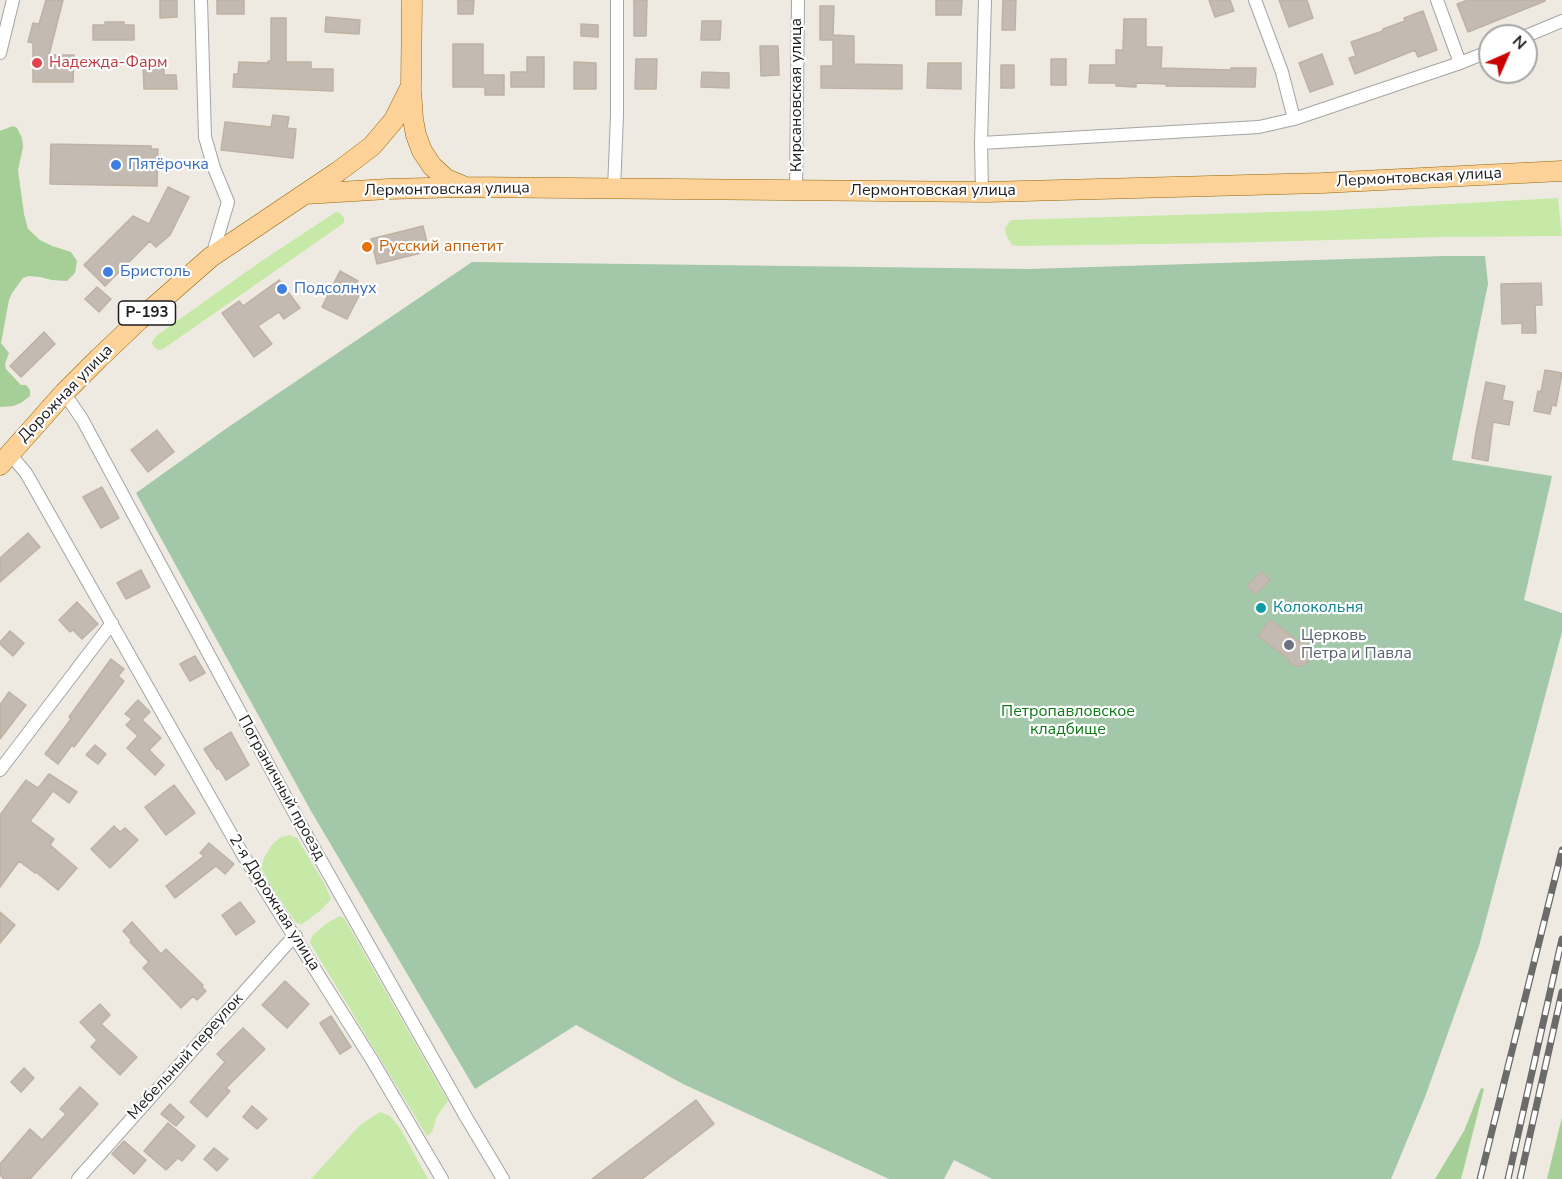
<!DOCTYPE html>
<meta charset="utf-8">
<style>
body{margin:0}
#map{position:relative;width:1562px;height:1179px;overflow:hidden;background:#eeeae2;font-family:"Nunito Sans",sans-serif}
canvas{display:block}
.north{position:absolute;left:1478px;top:24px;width:60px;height:60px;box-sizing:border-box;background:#fff;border:2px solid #a5a5a5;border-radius:50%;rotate:45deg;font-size:16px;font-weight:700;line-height:24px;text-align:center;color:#1d1d1d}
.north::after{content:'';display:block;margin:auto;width:21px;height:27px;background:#c90200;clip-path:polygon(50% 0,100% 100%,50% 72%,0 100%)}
</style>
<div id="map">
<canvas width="1562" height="1179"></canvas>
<div class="north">N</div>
</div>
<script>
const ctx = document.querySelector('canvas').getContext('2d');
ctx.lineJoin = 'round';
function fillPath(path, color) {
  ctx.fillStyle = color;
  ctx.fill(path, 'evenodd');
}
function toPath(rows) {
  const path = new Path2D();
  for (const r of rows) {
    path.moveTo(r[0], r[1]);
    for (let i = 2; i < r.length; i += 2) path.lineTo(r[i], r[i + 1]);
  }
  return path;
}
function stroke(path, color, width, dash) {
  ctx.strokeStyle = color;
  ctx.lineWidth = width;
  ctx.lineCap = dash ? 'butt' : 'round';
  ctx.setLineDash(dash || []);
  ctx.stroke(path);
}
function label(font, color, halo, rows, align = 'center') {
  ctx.font = font + ' "Nunito Sans",sans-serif';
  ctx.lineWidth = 4.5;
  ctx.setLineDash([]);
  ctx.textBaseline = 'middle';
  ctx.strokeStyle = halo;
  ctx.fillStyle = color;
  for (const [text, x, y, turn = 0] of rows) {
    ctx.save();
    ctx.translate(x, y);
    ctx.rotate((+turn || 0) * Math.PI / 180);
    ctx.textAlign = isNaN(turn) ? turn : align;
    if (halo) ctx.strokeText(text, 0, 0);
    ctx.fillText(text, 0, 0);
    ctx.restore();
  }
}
const grass = toPath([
 [1558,198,1562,236,1442,237,1222,243,1016,246,1012,245,1006,235,1005,228,1011,220,1340,210],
 [336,212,340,213,344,218,344,223,163,349,158,350,153,346,152,342,156,336,260,262],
 [289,835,297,838,324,883,331,899,320,911,302,924,296,923,273,889,261,868,264,858,271,846,279,838],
 [340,916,344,918,448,1101,437,1116,432,1132,427,1136,310,943,312,936,327,923],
 [380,1112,390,1116,400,1128,428,1179,311,1179,360,1125]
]);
const forest = toPath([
 [13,126,17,128,22,138,23,147,18,170,24,214,28,229,40,240,52,246,71,252,77,261,75,273,67,281,52,280,40,277,29,276,23,278,12,293,9,300,1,343,9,353,5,364,6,369,18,382,21,385,26,385,30,390,30,396,21,403,13,406,0,407,0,131],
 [1481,1088,1484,1089,1461,1179,1435,1179,1464,1131],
 [1562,1117,1562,1179,1547,1179]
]);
const cemetery = toPath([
 [1444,256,1485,256,1488,284,1452,460,1552,476,1524,600,1562,613,1562,632,1479,946,1425,1097,1391,1179,992,1179,954,1160,944,1179,889,1179,683,1084,576,1025,475,1089,311,811,136,493,227,428,472,262,1029,269]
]);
const building = toPath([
 [46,0,63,0,49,55,74,55,73,82,33,82,33,43,28,42,33,23,39,24,46,0],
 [160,0,177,0,177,17,160,18,160,0],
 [217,0,244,0,244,14,217,14,217,0],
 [458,0,474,0,473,14,458,14,458,0],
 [634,0,647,0,646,36,634,36,634,0],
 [936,0,962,0,961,15,936,15,936,0],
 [1003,0,1016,0,1015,30,1002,30,1003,0],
 [1209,0,1230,0,1234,11,1215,17,1209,0],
 [1279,0,1307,0,1313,18,1289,27,1279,0],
 [1468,0,1545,0,1545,1,1468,32,1457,4,1468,0],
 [820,6,834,6,833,35,854,36,854,64,902,65,902,89,821,88,821,66,833,66,833,40,820,40,820,6],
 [1423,11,1437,50,1418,57,1415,50,1355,74,1349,58,1356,56,1351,42,1383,31,1383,29,1405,21,1404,18,1423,11],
 [326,17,360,20,359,34,325,32,326,17],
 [271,18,286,18,286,62,311,62,311,69,333,69,333,91,233,87,234,74,238,74,239,62,268,63,268,61,271,61,271,18],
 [1124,19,1146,19,1146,47,1162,47,1161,68,1231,70,1231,68,1256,68,1255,87,1166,86,1167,84,1136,83,1136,87,1116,86,1116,83,1089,83,1090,65,1116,65,1116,50,1123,50,1124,19],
 [702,21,721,21,720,40,701,40,702,21],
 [105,22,124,22,124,25,134,25,134,40,93,40,93,25,105,25,105,22],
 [581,24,598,25,598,37,581,36,581,24],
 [453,44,483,44,483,75,504,75,504,95,485,95,485,87,453,87,453,44],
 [760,46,778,46,779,75,761,76,760,46],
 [1322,54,1333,84,1310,92,1299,63,1322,54],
 [527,57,544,57,544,87,511,87,511,72,527,72,527,57],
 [636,59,657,59,656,89,635,89,636,59],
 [1051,59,1066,59,1066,85,1051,85,1051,59],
 [574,62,596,63,596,89,574,89,574,62],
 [143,63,164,63,164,75,176,75,177,89,144,89,143,63],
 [928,63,961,63,961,89,927,88,928,63],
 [1001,65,1014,65,1014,88,1001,88,1001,65],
 [702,72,729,73,729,88,701,87,702,72],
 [273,115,289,117,287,128,296,129,293,158,221,150,225,122,271,127,273,115],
 [51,144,151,146,151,149,158,149,157,186,50,184,51,144],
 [168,187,189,197,170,235,156,247,150,241,105,286,84,265,133,216,149,224,168,187],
 [423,226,429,251,377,264,371,239,423,226],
 [340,271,358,281,353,291,360,294,347,319,322,307,340,271],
 [279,280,300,308,284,319,279,312,258,326,272,344,254,357,222,313,239,301,243,306,279,280],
 [1541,283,1542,305,1535,305,1536,333,1522,333,1522,323,1502,324,1501,284,1541,283],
 [97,287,111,299,99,312,85,299,97,287],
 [44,332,55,344,21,377,10,366,44,332],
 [1545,370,1562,373,1556,406,1552,405,1550,414,1534,411,1538,391,1541,392,1545,370],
 [1486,382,1505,386,1502,400,1513,402,1509,425,1493,422,1488,461,1472,458,1476,432,1486,382],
 [157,430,174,452,148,472,131,450,157,430],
 [102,487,119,518,101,528,83,497,102,487],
 [28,533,40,547,0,582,0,558,28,533],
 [141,570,150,587,126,599,117,583,141,570],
 [1261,572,1270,580,1256,594,1247,586,1261,572],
 [77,602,98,624,82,639,73,630,70,632,59,620,77,602],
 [1270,620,1297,640,1306,643,1310,647,1312,655,1308,662,1301,667,1291,664,1287,658,1258,636,1270,620],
 [10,631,24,643,13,656,0,644,0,642,10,631],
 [195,656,205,673,190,681,180,664,195,656],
 [111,659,124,669,118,676,124,681,74,747,72,745,58,764,45,754,71,719,69,717,111,659],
 [9,692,26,705,0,739,0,705,9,692],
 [138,700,150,712,142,720,161,738,149,750,164,765,155,775,127,748,138,736,126,725,132,719,125,714,138,700],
 [231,732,249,765,226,780,219,768,217,769,204,749,231,732],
 [95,745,106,754,98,764,86,755,95,745],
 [49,774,77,792,69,803,53,791,30,821,54,839,50,845,77,868,58,890,36,872,35,873,19,861,0,887,0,815,26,780,38,788,49,774],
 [174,785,195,813,166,835,145,807,174,785],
 [114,826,120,832,125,828,138,840,110,868,91,849,114,826],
 [209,843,234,864,225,874,216,866,175,898,166,886,204,856,200,853,209,843],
 [240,902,255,922,236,935,222,915,240,902],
 [0,912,15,925,0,943,0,912],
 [132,922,161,954,166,949,203,985,202,987,206,991,197,1000,193,996,181,1008,143,968,149,962,130,942,132,941,123,931,132,922],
 [285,981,309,1004,287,1028,262,1005,285,981],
 [100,1004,110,1015,101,1024,137,1057,120,1075,91,1047,97,1040,80,1022,100,1004],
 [331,1016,351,1047,340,1054,320,1023,331,1016],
 [243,1028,265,1049,226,1088,230,1091,207,1117,190,1102,225,1062,217,1054,243,1028],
 [24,1068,34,1078,21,1092,11,1082,24,1068],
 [80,1087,98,1104,30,1179,4,1179,0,1175,0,1164,30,1129,42,1140,66,1114,60,1109,80,1087],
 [696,1100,714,1124,642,1179,592,1179,696,1100],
 [170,1104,184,1117,176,1126,161,1114,170,1104],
 [252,1106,267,1119,257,1129,243,1117,252,1106],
 [168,1123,195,1146,182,1161,178,1158,166,1170,144,1151,168,1123],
 [124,1141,146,1160,134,1174,112,1154,124,1141],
 [214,1148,228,1159,217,1171,204,1159,214,1148]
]);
const minor = toPath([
 [201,0,205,137,214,168,228,202,212,256],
 [1255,0,1282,72,1294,119],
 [1437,0,1460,63],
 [1526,36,1562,21],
 [0,53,13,0],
 [981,143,985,0],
 [614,189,617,115,617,0],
 [796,191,798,0],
 [982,192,981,143,1259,127,1294,119,1460,63,1490,51],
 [64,393,82,419,297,818,466,1117,503,1179],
 [10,454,26,473,243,855,372,1060,442,1179],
 [0,770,112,623],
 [78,1179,286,945,296,936]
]);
const primary = toPath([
 [411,90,413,119,416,135,422,151,432,166,446,179,463,186],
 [305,194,388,189,465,187,987,192,1322,183,1562,171],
 [0,465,64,393,99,358,139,320,211,257,339,171,372,146,394,120,411,86,412,0]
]);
const rail = toPath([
 [1480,1179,1562,850],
 [1508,1179,1562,939],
 [1520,1179,1562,992]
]);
const markers = [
 [37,63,6,"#e0444e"],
 [116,165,6,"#3f7fe0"],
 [367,247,6,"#e8710a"],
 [108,272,6,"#3f7fe0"],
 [282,289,6,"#3f7fe0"],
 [1261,608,6,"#0f9aa8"],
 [1289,645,6,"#6b7280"]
];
const shields = [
 [147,313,57]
];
const shieldNames = [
 ["Р-193",147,313]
];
const healthNames = [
 ["Надежда-Фарм",49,63]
];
const streetNames = [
 ["Кирсановская улица",797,95,-90],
 ["Лермонтовская улица",1419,178,-3],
 ["Лермонтовская улица",447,190,-1],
 ["Лермонтовская улица",933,191],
 ["Дорожная улица",66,394,-46],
 ["Пограничный проезд",281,788,61],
 ["2-я Дорожная улица",274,903,58],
 ["Мебельный переулок",186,1057,-48]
];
const shopNames = [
 ["Пятёрочка",128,165],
 ["Бристоль",120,272],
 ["Подсолнух",294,289]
];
const foodNames = [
 ["Русский аппетит",379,247]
];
const cultureNames = [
 ["Колокольня",1273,608]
];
const worshipNames = [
 ["Церковь",1301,636],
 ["Петра и Павла",1301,654]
];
const parkNames = [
 ["Петропавловское",1068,712],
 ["кладбище",1068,730]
];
fillPath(grass, '#c7e9a7');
fillPath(forest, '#a6ce97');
fillPath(cemetery, '#a3c7a9');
fillPath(building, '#c3bab2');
stroke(building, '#c0b1a5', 1.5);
stroke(minor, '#a4a4a4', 14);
stroke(primary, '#956500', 21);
stroke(minor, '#fff', 12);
stroke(primary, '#fcd299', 20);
stroke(rail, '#6b6b6b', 7);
stroke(rail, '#fff', 4.5, [14]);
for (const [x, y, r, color] of markers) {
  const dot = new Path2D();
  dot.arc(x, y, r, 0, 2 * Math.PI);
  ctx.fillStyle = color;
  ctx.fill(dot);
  stroke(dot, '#fff', 2);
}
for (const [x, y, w] of shields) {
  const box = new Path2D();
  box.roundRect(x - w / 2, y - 12, w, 24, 4.5);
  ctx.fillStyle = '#fff';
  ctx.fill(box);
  stroke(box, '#1d1d1d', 1.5);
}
label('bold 15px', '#1d1d1d', null, shieldNames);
label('16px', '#be3a42', '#fff', healthNames, 'left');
label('16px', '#1d1d1d', '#fff', streetNames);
label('16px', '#366cbe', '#fff', shopNames, 'left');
label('16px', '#c56008', '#fff', foodNames, 'left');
label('16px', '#0d838f', '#fff', cultureNames, 'left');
label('16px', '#5b616d', '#fff', worshipNames, 'left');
label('16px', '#0b7a15', '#fff', parkNames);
</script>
